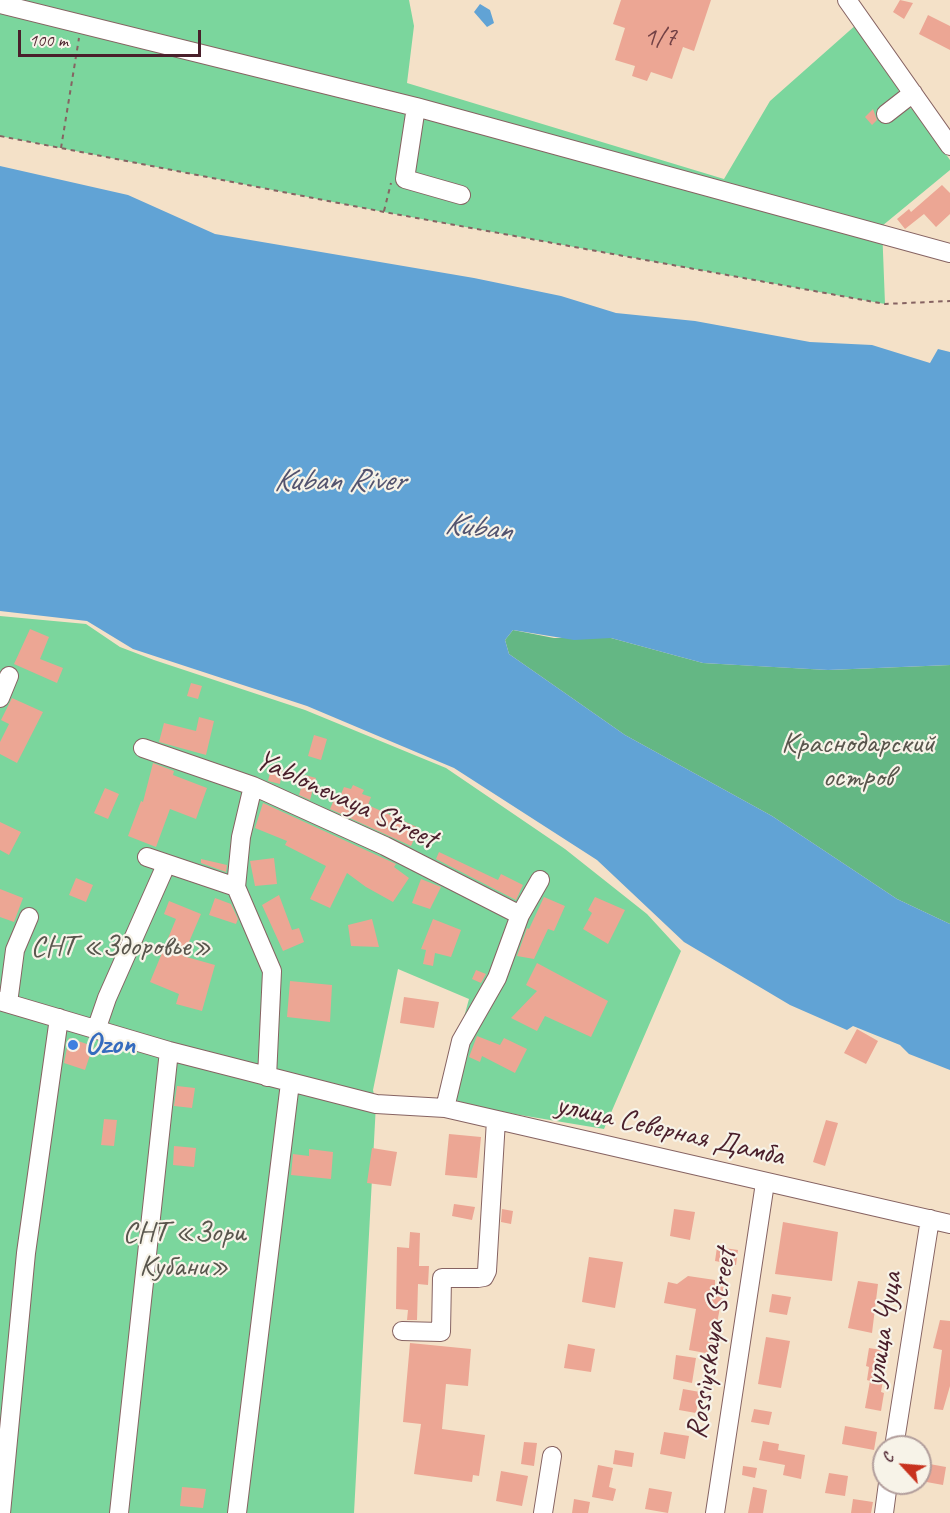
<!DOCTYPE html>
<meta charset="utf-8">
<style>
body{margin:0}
#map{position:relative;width:950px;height:1513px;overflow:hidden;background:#f4e1c8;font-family:Caveat,sans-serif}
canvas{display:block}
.north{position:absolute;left:872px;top:1435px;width:60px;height:60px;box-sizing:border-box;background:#f7f3e8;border:2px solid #b29e9c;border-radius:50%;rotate:296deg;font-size:16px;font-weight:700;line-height:24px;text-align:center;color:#4a1f2b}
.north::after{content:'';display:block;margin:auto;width:21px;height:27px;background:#c8321e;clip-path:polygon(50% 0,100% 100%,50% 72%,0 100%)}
.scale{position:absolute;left:18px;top:30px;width:183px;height:27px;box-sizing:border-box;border:3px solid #4a1f2b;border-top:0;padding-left:8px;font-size:18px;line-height:21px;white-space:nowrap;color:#4a1f2b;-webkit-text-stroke:4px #f7f3e8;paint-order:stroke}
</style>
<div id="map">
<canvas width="950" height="1513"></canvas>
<div class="north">С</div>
<div class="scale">100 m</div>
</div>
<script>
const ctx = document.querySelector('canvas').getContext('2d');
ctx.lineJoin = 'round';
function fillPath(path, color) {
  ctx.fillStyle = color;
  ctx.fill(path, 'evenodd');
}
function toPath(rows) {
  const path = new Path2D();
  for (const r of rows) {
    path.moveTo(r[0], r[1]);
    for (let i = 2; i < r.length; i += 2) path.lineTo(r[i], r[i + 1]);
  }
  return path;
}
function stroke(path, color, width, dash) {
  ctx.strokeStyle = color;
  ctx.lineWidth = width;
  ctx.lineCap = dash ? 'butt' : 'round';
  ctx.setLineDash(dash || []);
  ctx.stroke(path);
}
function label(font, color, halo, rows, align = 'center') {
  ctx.font = font + ' Caveat,sans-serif';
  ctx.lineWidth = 4.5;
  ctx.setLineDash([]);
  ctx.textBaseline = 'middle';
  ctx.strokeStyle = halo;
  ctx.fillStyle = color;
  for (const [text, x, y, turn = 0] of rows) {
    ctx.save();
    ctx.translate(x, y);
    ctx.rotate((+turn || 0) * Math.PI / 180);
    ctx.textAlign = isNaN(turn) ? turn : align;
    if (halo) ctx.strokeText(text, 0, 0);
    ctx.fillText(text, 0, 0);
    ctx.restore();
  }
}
const green = toPath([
 [0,0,409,0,414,26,407,83,724,179,770,101,857,24,898,85,901,110,910,108,915,110,950,160,950,170,882,226,885,304,384,212,0,136],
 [0,616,86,624,120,647,154,660,305,710,446,768,565,849,647,914,681,951,604,1129,496,1111,442,1097,469,999,398,969,373,1090,376,1104,354,1513,0,1513]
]);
const forest = toPath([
 [513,630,554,638,611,638,703,663,828,670,950,665,950,924,897,899,772,816,625,735,509,654,505,640]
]);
const water = toPath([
 [480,4,490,10,494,23,487,27,474,12],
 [0,166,128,195,215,234,474,278,561,296,616,313,695,321,810,342,872,345,930,363,938,349,950,352,950,665,828,670,755,666,703,663,611,638,574,640,513,630,505,640,509,654,625,735,772,816,897,899,950,924,950,1070,909,1054,900,1045,853,1026,847,1030,790,1005,684,942,597,860,454,768,307,706,133,649,87,621,0,611]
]);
const building = toPath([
 [621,0,711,0,694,51,683,47,672,79,651,72,647,81,632,76,635,66,615,60,625,28,613,24],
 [900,0,913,3,904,19,893,12],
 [928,15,950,26,950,50,919,34],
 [873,109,877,120,872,125,865,117],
 [942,185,950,193,950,214,936,227,924,214,905,229,897,219,909,209,911,212],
 [30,629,49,637,40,659,63,668,57,683,14,664],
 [191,683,202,686,198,699,187,696],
 [12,698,43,712,17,763,0,754,0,742,9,724,1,720],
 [199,717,214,721,206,755,159,742,164,723,196,731],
 [314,735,327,739,321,760,308,756],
 [153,763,174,771,173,775,207,788,196,819,170,809,156,847,128,836,141,801,143,802],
 [272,765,283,767,280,784,268,781],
 [305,775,316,778,310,800,299,795],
 [353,785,364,790,362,794,371,797,368,805,419,828,411,846,330,809,335,797,339,799,344,787,351,789],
 [105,788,119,794,108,819,94,813],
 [263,803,396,864,394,867,409,878,393,902,366,887,347,873,330,908,310,899,326,866,285,845,287,841,255,828],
 [0,822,21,832,9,855,0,850],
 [439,852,498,880,501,874,523,885,516,900,436,859],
 [274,858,277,884,255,886,250,861],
 [201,859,227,865,226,872,201,863],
 [76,878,93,885,86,902,69,895],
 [421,879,441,887,430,909,412,903],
 [0,889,23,898,14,922,0,917],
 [279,895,292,930,299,928,304,942,283,951,262,905],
 [544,897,565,906,554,931,548,929,534,959,517,956,527,928,529,929],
 [595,897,625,910,608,944,583,929,592,913,588,910],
 [215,898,231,904,238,919,236,924,209,915],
 [169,901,201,914,183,956,215,965,202,1011,176,1004,179,994,150,982,176,919,164,914],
 [372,919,379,947,351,946,348,925],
 [433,919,461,930,451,957,435,953,433,966,423,964,426,950,421,949],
 [537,963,608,1001,591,1037,545,1016,537,1031,511,1018,537,991,526,985],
 [476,970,486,974,481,983,472,979],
 [290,981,332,985,330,1022,287,1017],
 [404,997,439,1002,434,1028,400,1023],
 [857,1029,878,1041,866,1064,844,1053],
 [477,1036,500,1045,504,1038,527,1049,515,1073,482,1056,480,1062,469,1057],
 [69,1038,93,1046,85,1070,64,1063],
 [177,1086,195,1088,192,1108,174,1106],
 [104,1119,117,1120,114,1146,101,1145],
 [826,1120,838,1123,825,1166,813,1162],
 [449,1134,481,1137,477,1178,445,1175],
 [174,1146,196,1148,194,1167,173,1165],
 [372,1148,397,1152,391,1186,367,1183],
 [309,1149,333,1152,331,1179,291,1175,293,1154,309,1156],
 [454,1204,475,1207,472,1220,452,1216],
 [502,1209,513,1211,511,1224,501,1222],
 [674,1209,695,1212,690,1240,670,1236],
 [783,1222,838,1232,832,1281,775,1274],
 [410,1232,420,1233,419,1266,429,1266,428,1285,418,1284,417,1320,407,1320,408,1310,396,1309,397,1247,409,1248],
 [717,1247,738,1250,736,1265,715,1261],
 [589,1257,623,1262,615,1308,582,1302],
 [688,1276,715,1280,715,1285,724,1287,711,1354,689,1350,696,1309,664,1303,668,1282,677,1284],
 [858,1281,878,1284,872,1333,848,1328],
 [772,1294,791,1297,787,1315,769,1312],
 [940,1320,950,1321,950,1386,943,1410,934,1409,942,1350,933,1348],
 [766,1337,790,1341,781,1388,758,1384],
 [410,1343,471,1349,468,1386,446,1384,442,1429,485,1435,479,1476,473,1475,472,1482,414,1474,421,1424,403,1422],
 [568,1344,595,1349,591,1372,564,1368],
 [869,1348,888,1351,881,1392,884,1393,881,1411,865,1408,870,1381,867,1380,869,1367,866,1366],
 [676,1355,696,1358,692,1383,673,1379],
 [683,1389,700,1392,696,1413,679,1410],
 [754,1409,772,1412,769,1425,751,1422],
 [845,1426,877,1432,874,1450,842,1444],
 [664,1432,689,1436,685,1459,660,1454],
 [763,1441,779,1444,778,1450,805,1455,801,1479,783,1475,785,1465,759,1460],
 [524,1442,537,1443,534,1466,521,1464],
 [615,1450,634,1453,632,1467,613,1464],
 [924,1463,946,1467,943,1485,921,1481],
 [598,1465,613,1468,609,1487,616,1489,613,1501,592,1497],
 [743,1466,757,1468,755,1478,742,1475],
 [501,1471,528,1476,522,1506,496,1501],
 [829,1473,848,1476,845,1496,825,1493],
 [182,1487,206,1489,203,1508,180,1506],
 [753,1487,767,1490,763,1513,748,1513],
 [649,1488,672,1492,668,1513,645,1509],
 [574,1499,590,1502,588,1513,572,1513],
 [853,1499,873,1502,871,1513,851,1513]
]);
const path = toPath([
 [0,136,384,212,885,304,950,301],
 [61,148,79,38],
 [384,211,391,183]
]);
const minor = toPath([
 [847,0,950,146],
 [0,4,416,107,950,253],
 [416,107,405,179,461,195],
 [886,114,913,93],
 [0,698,9,676],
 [143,748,253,786,385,846,520,915],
 [147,857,236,887,272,971,267,1077],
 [236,887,241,837,253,786],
 [0,1001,169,1051,376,1104,445,1108,950,1224],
 [8,1003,15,950,29,917],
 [96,1030,107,998,166,865],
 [445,1108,461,1041,497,978,520,915,540,880],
 [402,1331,441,1332,442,1278,478,1278,484,1277,487,1271,496,1120],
 [894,1447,930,1219],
 [1,1513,26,1253,59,1018],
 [119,1513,169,1051],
 [237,1513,290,1083],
 [543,1513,552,1456],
 [715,1513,765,1183],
 [884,1513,888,1483]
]);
const markers = [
 [73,1045,6,"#3f7fe0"]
];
const numberNames = [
 ["1/7",660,38]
];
const parkNames = [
 ["Краснодарский",858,744],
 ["остров",858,778],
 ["СНТ «Здоровье»",121,947],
 ["СНТ «Зори",184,1233],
 ["Кубани»",184,1267]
];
const streetNames = [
 ["Yablonevaya Street",346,800,25],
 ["улица Северная Дамба",670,1131,13],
 ["улица Чуца",884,1329,-81],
 ["Rossiyskaya Street",712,1344,-81]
];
const shopNames = [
 ["Ozon",85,1045]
];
const waterNames = [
 ["Kuban River",339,482],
 ["Kuban",478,528,6]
];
fillPath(green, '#7bd69d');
fillPath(forest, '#64b784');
fillPath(water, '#61a3d5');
fillPath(building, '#eca694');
stroke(minor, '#866362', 20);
stroke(path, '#866362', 2, [4.5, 4.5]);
stroke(minor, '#fff', 18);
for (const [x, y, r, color] of markers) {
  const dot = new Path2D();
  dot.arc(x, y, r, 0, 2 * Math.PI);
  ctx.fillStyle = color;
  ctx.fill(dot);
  stroke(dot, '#f7f3e8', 2);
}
label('27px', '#724145', null, numberNames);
label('30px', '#59564d', '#f7f3e8', parkNames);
label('30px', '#4a1f2b', '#f7f3e8', streetNames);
label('bold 30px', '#366cbe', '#f7f3e8', shopNames, 'left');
label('italic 32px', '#53546f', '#f7f3e8', waterNames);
</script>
